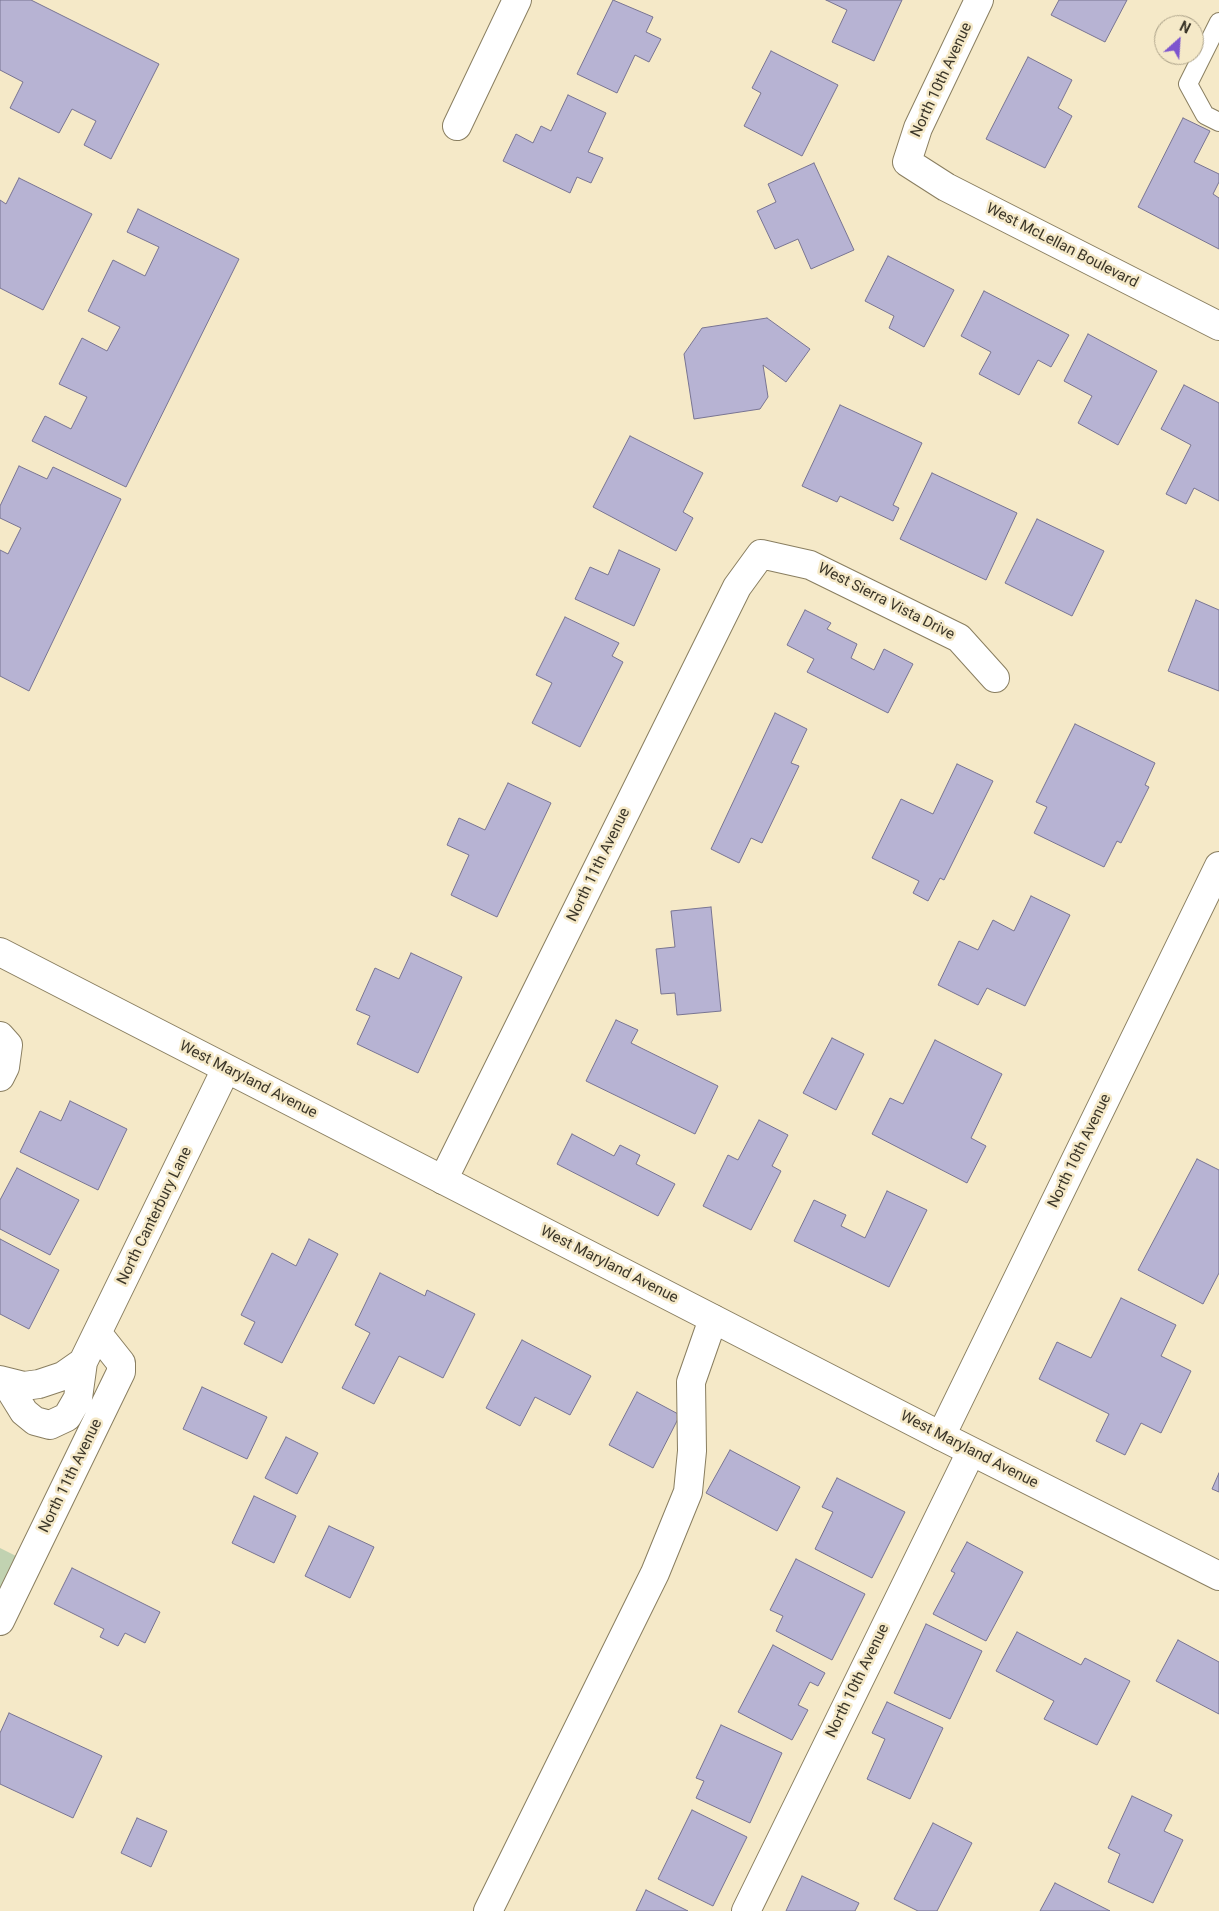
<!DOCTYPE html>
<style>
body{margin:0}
#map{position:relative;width:1219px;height:1911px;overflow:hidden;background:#f5e9c8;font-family:Roboto,sans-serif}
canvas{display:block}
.north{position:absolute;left:1154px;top:15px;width:50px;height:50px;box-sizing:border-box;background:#f5e9c8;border:1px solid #aba188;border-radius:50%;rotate:26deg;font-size:14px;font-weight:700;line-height:20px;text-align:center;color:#3b3629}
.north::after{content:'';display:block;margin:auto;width:18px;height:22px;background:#7d55ce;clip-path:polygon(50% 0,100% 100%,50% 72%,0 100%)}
</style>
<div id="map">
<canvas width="1219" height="1911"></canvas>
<div class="north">N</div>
</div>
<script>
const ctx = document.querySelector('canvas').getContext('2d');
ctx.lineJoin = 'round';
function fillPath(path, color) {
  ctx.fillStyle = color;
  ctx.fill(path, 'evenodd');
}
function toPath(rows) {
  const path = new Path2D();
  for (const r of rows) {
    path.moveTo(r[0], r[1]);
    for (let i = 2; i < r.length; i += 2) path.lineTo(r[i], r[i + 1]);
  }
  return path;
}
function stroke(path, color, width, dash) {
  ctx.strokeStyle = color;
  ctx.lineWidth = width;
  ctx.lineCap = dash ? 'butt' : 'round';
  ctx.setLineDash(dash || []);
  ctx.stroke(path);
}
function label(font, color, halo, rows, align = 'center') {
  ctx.font = font + ' Roboto,sans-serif';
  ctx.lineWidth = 5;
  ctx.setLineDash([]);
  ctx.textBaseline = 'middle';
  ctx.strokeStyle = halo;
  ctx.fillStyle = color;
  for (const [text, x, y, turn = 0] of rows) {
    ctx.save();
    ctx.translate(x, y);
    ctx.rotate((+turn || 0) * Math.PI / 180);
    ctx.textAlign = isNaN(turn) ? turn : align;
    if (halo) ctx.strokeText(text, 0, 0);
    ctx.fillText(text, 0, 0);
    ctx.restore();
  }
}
const green = toPath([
 [0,1548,16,1556,0,1588]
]);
const building = toPath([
 [0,0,31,0,159,64,111,159,84,145,96,121,72,109,59,133,10,108,23,82,0,70,0,0],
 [613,0,653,17,646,32,661,39,649,62,635,55,617,93,577,74,613,0],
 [826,0,902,0,874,61,832,42,847,10,826,0],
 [1059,0,1127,0,1105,42,1051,15,1059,0],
 [771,51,838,85,802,156,744,126,761,93,752,88,771,51],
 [1028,57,1072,80,1058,108,1072,116,1045,168,986,139,1028,57],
 [568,95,606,113,588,152,603,158,591,183,577,177,570,193,503,161,516,134,533,143,541,126,551,131,568,95],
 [1183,118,1210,131,1194,162,1219,174,1219,182,1213,194,1219,198,1219,249,1138,207,1183,118],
 [814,163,854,250,811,269,798,239,775,249,757,211,776,202,768,184,814,163],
 [19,178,92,214,43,310,0,288,0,200,6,204,19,178],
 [138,209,239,259,126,487,32,441,45,416,71,429,87,397,59,384,82,338,107,351,120,327,88,311,113,260,145,276,159,247,127,232,138,209],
 [888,256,954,290,924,347,889,328,894,316,865,301,888,256],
 [984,291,1069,335,1051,367,1038,360,1019,395,979,374,991,352,961,336,984,291],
 [767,318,810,349,786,382,763,365,768,397,760,409,694,419,684,354,702,328,767,318],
 [1088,334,1157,371,1118,445,1078,423,1092,396,1064,381,1088,334],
 [1184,385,1219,403,1219,501,1194,488,1186,504,1166,494,1191,445,1161,429,1184,385],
 [840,405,922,443,893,505,899,508,893,521,840,496,837,502,802,486,840,405],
 [630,436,703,473,683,512,693,518,676,551,593,507,630,436],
 [19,466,47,479,53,467,121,499,29,691,0,676,0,550,8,554,21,528,0,518,0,506,19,466],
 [932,473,1017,513,986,580,900,539,932,473],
 [1037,519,1104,551,1072,616,1005,583,1037,519],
 [619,550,660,569,634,626,575,599,590,567,608,575,619,550],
 [1196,600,1219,610,1219,691,1168,671,1196,600],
 [805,610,831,623,827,629,857,644,851,658,874,670,884,649,913,664,888,713,807,672,814,659,787,645,805,610],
 [565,617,619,643,612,656,623,662,580,747,532,723,552,683,536,675,565,617],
 [775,713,807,729,791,763,799,766,762,843,751,838,739,863,711,849,775,713],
 [1075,724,1155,763,1145,785,1149,787,1121,843,1117,841,1104,867,1034,833,1047,807,1036,802,1075,724],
 [957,764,993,781,944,880,940,878,928,901,913,893,919,881,872,858,901,799,933,814,957,764],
 [508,783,551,803,497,917,451,895,469,855,447,845,459,818,485,830,508,783],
 [1031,896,1070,915,1025,1006,987,988,978,1005,938,985,959,941,978,950,993,920,1014,931,1031,896],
 [711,907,721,1011,677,1015,675,993,661,994,656,949,675,947,671,911,711,907],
 [411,953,462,977,418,1073,357,1044,370,1016,356,1010,375,968,399,979,411,953],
 [616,1020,638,1030,631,1043,718,1086,695,1134,586,1081,616,1020],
 [832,1038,864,1054,836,1110,803,1093,832,1038],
 [935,1040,1002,1074,971,1138,986,1146,967,1183,872,1134,890,1098,903,1104,935,1040],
 [70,1101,127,1129,98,1190,20,1152,40,1111,61,1121,70,1101],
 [759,1120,788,1135,772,1166,781,1171,751,1230,703,1206,728,1155,738,1160,759,1120],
 [572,1134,614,1156,620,1145,640,1155,636,1164,675,1184,658,1216,557,1164,572,1134],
 [1197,1159,1219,1170,1219,1273,1203,1304,1138,1270,1197,1159],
 [17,1168,79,1200,50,1255,0,1229,0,1200,17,1168],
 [887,1191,927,1210,889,1287,794,1241,814,1200,846,1215,841,1226,865,1238,887,1191],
 [0,1239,59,1270,29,1329,0,1314,0,1239],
 [309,1239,338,1254,282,1363,244,1344,255,1322,241,1315,272,1253,296,1266,309,1239],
 [380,1273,425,1296,427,1290,475,1314,443,1378,399,1356,374,1404,342,1388,370,1333,355,1325,380,1273],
 [1121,1298,1176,1325,1161,1356,1191,1371,1161,1433,1141,1423,1125,1455,1096,1441,1109,1414,1039,1379,1057,1342,1091,1358,1121,1298],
 [522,1340,591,1376,570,1415,535,1397,520,1426,486,1408,522,1340],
 [202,1387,267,1417,247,1459,183,1429,202,1387],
 [637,1392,680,1415,653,1468,609,1445,637,1392],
 [286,1437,318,1453,297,1494,265,1478,286,1437],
 [730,1450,800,1487,777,1531,706,1493,730,1450],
 [1219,1473,1219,1492,1212,1489,1219,1473],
 [837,1478,905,1512,872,1578,815,1549,833,1512,822,1507,837,1478],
 [254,1496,296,1516,274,1563,232,1543,254,1496],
 [329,1526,374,1547,350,1598,305,1576,329,1526],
 [967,1542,1023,1572,986,1641,933,1614,955,1573,951,1571,967,1542],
 [796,1559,865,1594,832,1660,776,1631,783,1616,770,1610,796,1559],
 [72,1568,160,1612,145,1643,125,1633,118,1646,100,1637,104,1629,54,1604,72,1568],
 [926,1624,982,1651,950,1719,894,1693,926,1624],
 [1017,1632,1081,1665,1085,1658,1130,1681,1097,1745,1044,1719,1054,1701,996,1671,1017,1632],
 [1178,1640,1219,1662,1219,1714,1156,1681,1178,1640],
 [773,1645,825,1673,818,1686,810,1682,798,1705,808,1710,792,1740,738,1712,773,1645],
 [887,1702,943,1728,910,1799,867,1779,885,1739,872,1733,887,1702],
 [9,1713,102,1756,73,1818,0,1784,0,1733,9,1713],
 [721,1725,782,1753,750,1823,696,1798,704,1781,696,1778,721,1725],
 [1132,1796,1172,1815,1164,1831,1183,1840,1153,1903,1108,1882,1120,1854,1108,1848,1132,1796],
 [692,1810,747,1837,713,1906,658,1879,692,1810],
 [137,1818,167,1831,151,1867,121,1853,137,1818],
 [933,1823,972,1843,937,1911,918,1911,894,1899,933,1823],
 [802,1876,859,1903,855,1911,786,1911,802,1876],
 [1055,1883,1110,1911,1040,1911,1055,1883],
 [646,1890,688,1911,636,1911,646,1890]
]);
const lane = toPath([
 [1219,22,1188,84,1205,115,1219,122]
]);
const street = toPath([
 [979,0,918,128,907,162,946,187,1219,326],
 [457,126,517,0],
 [0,1036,8,1045,5,1067,0,1077],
 [443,1180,737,587,761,554,810,565,959,638,995,678],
 [0,1380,24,1386,39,1384,63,1376,83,1362],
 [6,1383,24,1412,35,1421,50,1425,67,1417,78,1398,83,1362,226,1069],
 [941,1436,1219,866],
 [0,1621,121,1372,121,1363,98,1334],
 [488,1911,655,1573,688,1492,692,1451,691,1382,713,1319],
 [746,1911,971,1452]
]);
const secondary = toPath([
 [0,952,941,1436,1219,1576]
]);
const streetNames = [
 ["North 10th Avenue",942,80,-65],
 ["West McLellan Boulevard",1062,246,27],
 ["West Sierra Vista Drive",886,602,27],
 ["North 11th Avenue",599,865,-64],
 ["West Maryland Avenue",248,1080,27],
 ["North 10th Avenue",1080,1151,-64],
 ["North Canterbury Lane",155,1216,-64],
 ["West Maryland Avenue",609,1265,27],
 ["West Maryland Avenue",969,1450,27],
 ["North 11th Avenue",71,1476,-64],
 ["North 10th Avenue",858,1681,-64]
];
fillPath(green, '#c1d2b1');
fillPath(building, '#b7b3d3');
stroke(building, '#787492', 1);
stroke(lane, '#897e60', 20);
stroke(street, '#897e60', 30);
stroke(secondary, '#897e60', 30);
stroke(lane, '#fff', 18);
stroke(street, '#fff', 28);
stroke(secondary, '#fff', 28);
label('15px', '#3b3629', '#f5e9c8', streetNames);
</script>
